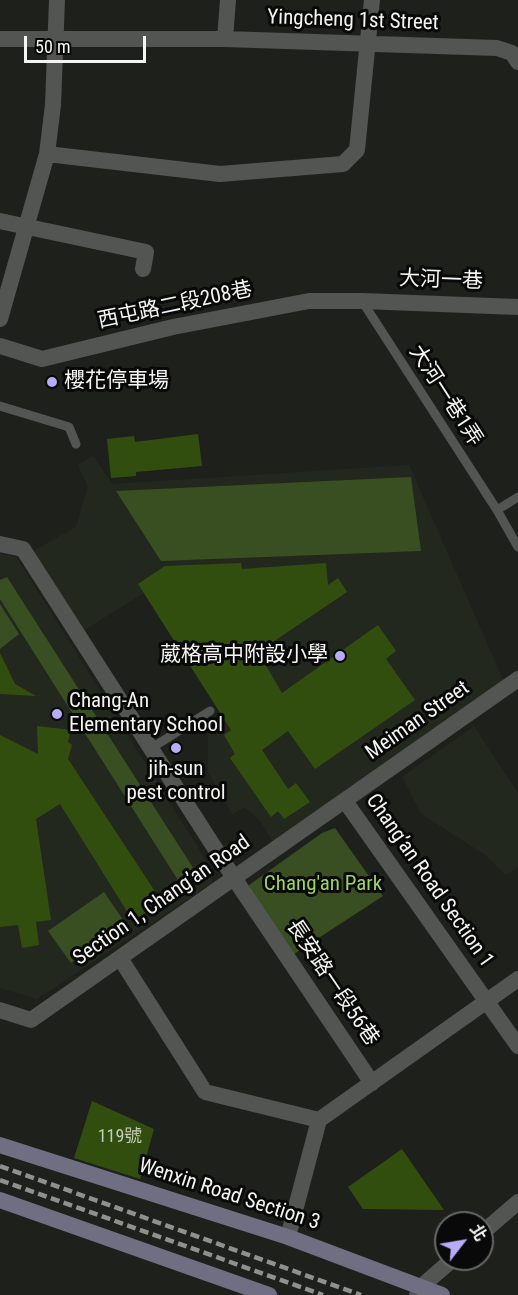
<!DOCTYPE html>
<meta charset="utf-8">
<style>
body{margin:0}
#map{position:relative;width:518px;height:1295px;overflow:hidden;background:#1e201c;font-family:"Roboto Condensed","Noto Sans TC",sans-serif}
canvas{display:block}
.north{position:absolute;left:434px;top:1211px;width:60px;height:60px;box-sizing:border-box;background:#080908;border:2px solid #666766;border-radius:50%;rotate:59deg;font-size:16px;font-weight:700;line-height:24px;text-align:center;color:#f4f5f2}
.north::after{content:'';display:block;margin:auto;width:21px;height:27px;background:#b8abf7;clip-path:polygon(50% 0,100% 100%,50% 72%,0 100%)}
.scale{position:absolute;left:24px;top:36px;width:122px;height:27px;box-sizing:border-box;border:3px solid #f4f5f2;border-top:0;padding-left:8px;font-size:18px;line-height:21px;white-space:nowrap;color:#f4f5f2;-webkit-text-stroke:4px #080908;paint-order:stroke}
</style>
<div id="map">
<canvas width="518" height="1295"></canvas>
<div class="north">北</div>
<div class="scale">50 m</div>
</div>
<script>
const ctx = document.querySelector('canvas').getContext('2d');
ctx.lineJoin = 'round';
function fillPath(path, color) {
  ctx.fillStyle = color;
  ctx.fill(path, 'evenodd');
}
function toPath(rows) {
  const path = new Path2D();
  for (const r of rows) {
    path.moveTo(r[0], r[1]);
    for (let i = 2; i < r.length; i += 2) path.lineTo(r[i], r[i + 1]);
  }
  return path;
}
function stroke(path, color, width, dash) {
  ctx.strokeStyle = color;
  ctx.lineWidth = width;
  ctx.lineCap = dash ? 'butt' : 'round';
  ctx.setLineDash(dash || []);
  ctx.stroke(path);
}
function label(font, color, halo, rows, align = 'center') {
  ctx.font = font + ' "Roboto Condensed","Noto Sans TC",sans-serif';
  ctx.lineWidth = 6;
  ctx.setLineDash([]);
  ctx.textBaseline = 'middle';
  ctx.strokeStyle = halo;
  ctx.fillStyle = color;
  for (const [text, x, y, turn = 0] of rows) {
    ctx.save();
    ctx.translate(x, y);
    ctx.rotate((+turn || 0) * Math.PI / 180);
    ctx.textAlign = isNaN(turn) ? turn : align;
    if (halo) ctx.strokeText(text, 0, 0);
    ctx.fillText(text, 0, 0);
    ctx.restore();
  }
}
const built = toPath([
 [93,456,112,484,409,465,504,682,274,844,258,818,244,807,232,814,208,772,208,728,224,717,147,591,83,631,33,551,76,527,88,487,78,465],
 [0,553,17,558,212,870,212,883,37,999,0,988],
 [474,726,518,793,518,867,506,875,484,854,421,814,402,777]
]);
const green = toPath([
 [411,477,421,551,161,561,116,491],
 [7,577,197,874,181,885,0,599,0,580],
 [0,604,19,634,0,649],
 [335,828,383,896,291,956,247,900,249,885,322,833],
 [104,892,126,924,71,963,48,931]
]);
const building = toPath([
 [198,434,202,466,136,472,136,476,111,478,107,439,134,436,135,442],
 [241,563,242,569,326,563,328,585,338,578,347,592,258,652,282,693,378,625,396,651,386,659,415,700,315,769,288,731,262,750,288,789,296,783,310,802,284,819,278,811,271,817,230,758,235,754,224,735,231,730,138,584,165,566],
 [0,653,15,684,36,696,0,694],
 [37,726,71,730,68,742,72,745,68,759,162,902,133,921,60,804,36,819,51,920,36,922,39,945,22,948,18,925,0,927,0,735,38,754],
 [92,1101,154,1129,140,1179,74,1158],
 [402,1149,444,1210,363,1209,348,1187]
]);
const service = toPath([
 [362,301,497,510,518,497],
 [0,406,69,427,76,444],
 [497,510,518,547],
 [150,749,210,711]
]);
const minor = toPath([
 [0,39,225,39,497,48,512,53,518,62],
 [225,39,228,0],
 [47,154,220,174,343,164,357,150,372,0],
 [0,221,146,252,143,269],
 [0,319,47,154,53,105,57,0],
 [0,346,42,359,173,327,309,301,362,301,518,307],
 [0,544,23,549,234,878,372,1083],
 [345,801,518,1046],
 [120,958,205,1092,319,1120],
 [0,1010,31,1020,518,679],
 [319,1120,518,979],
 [288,1237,319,1120]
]);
const tertiary = toPath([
 [482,1233,518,1202],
 [417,1295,422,1286,453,1259]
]);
const secondary = toPath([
 [0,1145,288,1237,442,1295],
 [0,1200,269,1295]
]);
const rail = toPath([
 [0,1166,361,1295],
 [0,1180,323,1295]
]);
const markers = [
 [52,382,6,"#b8abf7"],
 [340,656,6,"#b8abf7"],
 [57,714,6,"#b8abf7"],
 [176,748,6,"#b8abf7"]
];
const numberNames = [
 ["119號",120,1137]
];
const streetNames = [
 ["Yingcheng 1st Street",353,21,2],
 ["大河一巷",441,281,2],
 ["西屯路二段208巷",175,306,-12],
 ["大河一巷1弄",445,396,57],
 ["Meiman Street",418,721,-35],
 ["Chang’an Road Section 1",429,881,55],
 ["Section 1, Chang’an Road",162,901,-35],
 ["長安路一段56巷",332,983,56],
 ["Wenxin Road Section 3",229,1195,18]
];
const poiNames = [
 ["櫻花停車場",64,382],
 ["葳格高中附設小學",328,656,"right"],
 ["Chang-An",69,702],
 ["Elementary School",69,726],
 ["jih-sun",176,770,"center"],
 ["pest control",176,794,"center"]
];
const parkNames = [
 ["Chang'an Park",323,885]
];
fillPath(built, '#23281f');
fillPath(green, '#394f21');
fillPath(building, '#324e0e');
stroke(service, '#525551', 9);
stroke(minor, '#525551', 16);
stroke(tertiary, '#525551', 16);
stroke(secondary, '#706e82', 16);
stroke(rail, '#90918e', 4.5, [9, 4.5]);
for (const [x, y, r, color] of markers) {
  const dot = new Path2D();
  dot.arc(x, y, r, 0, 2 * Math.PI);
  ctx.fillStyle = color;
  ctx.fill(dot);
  stroke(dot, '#080908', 2);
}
label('18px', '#c4cbb9', null, numberNames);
label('21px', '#f4f5f2', '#080908', streetNames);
label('21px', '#f4f5f2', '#080908', poiNames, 'left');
label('21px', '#9ed267', '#080908', parkNames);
</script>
